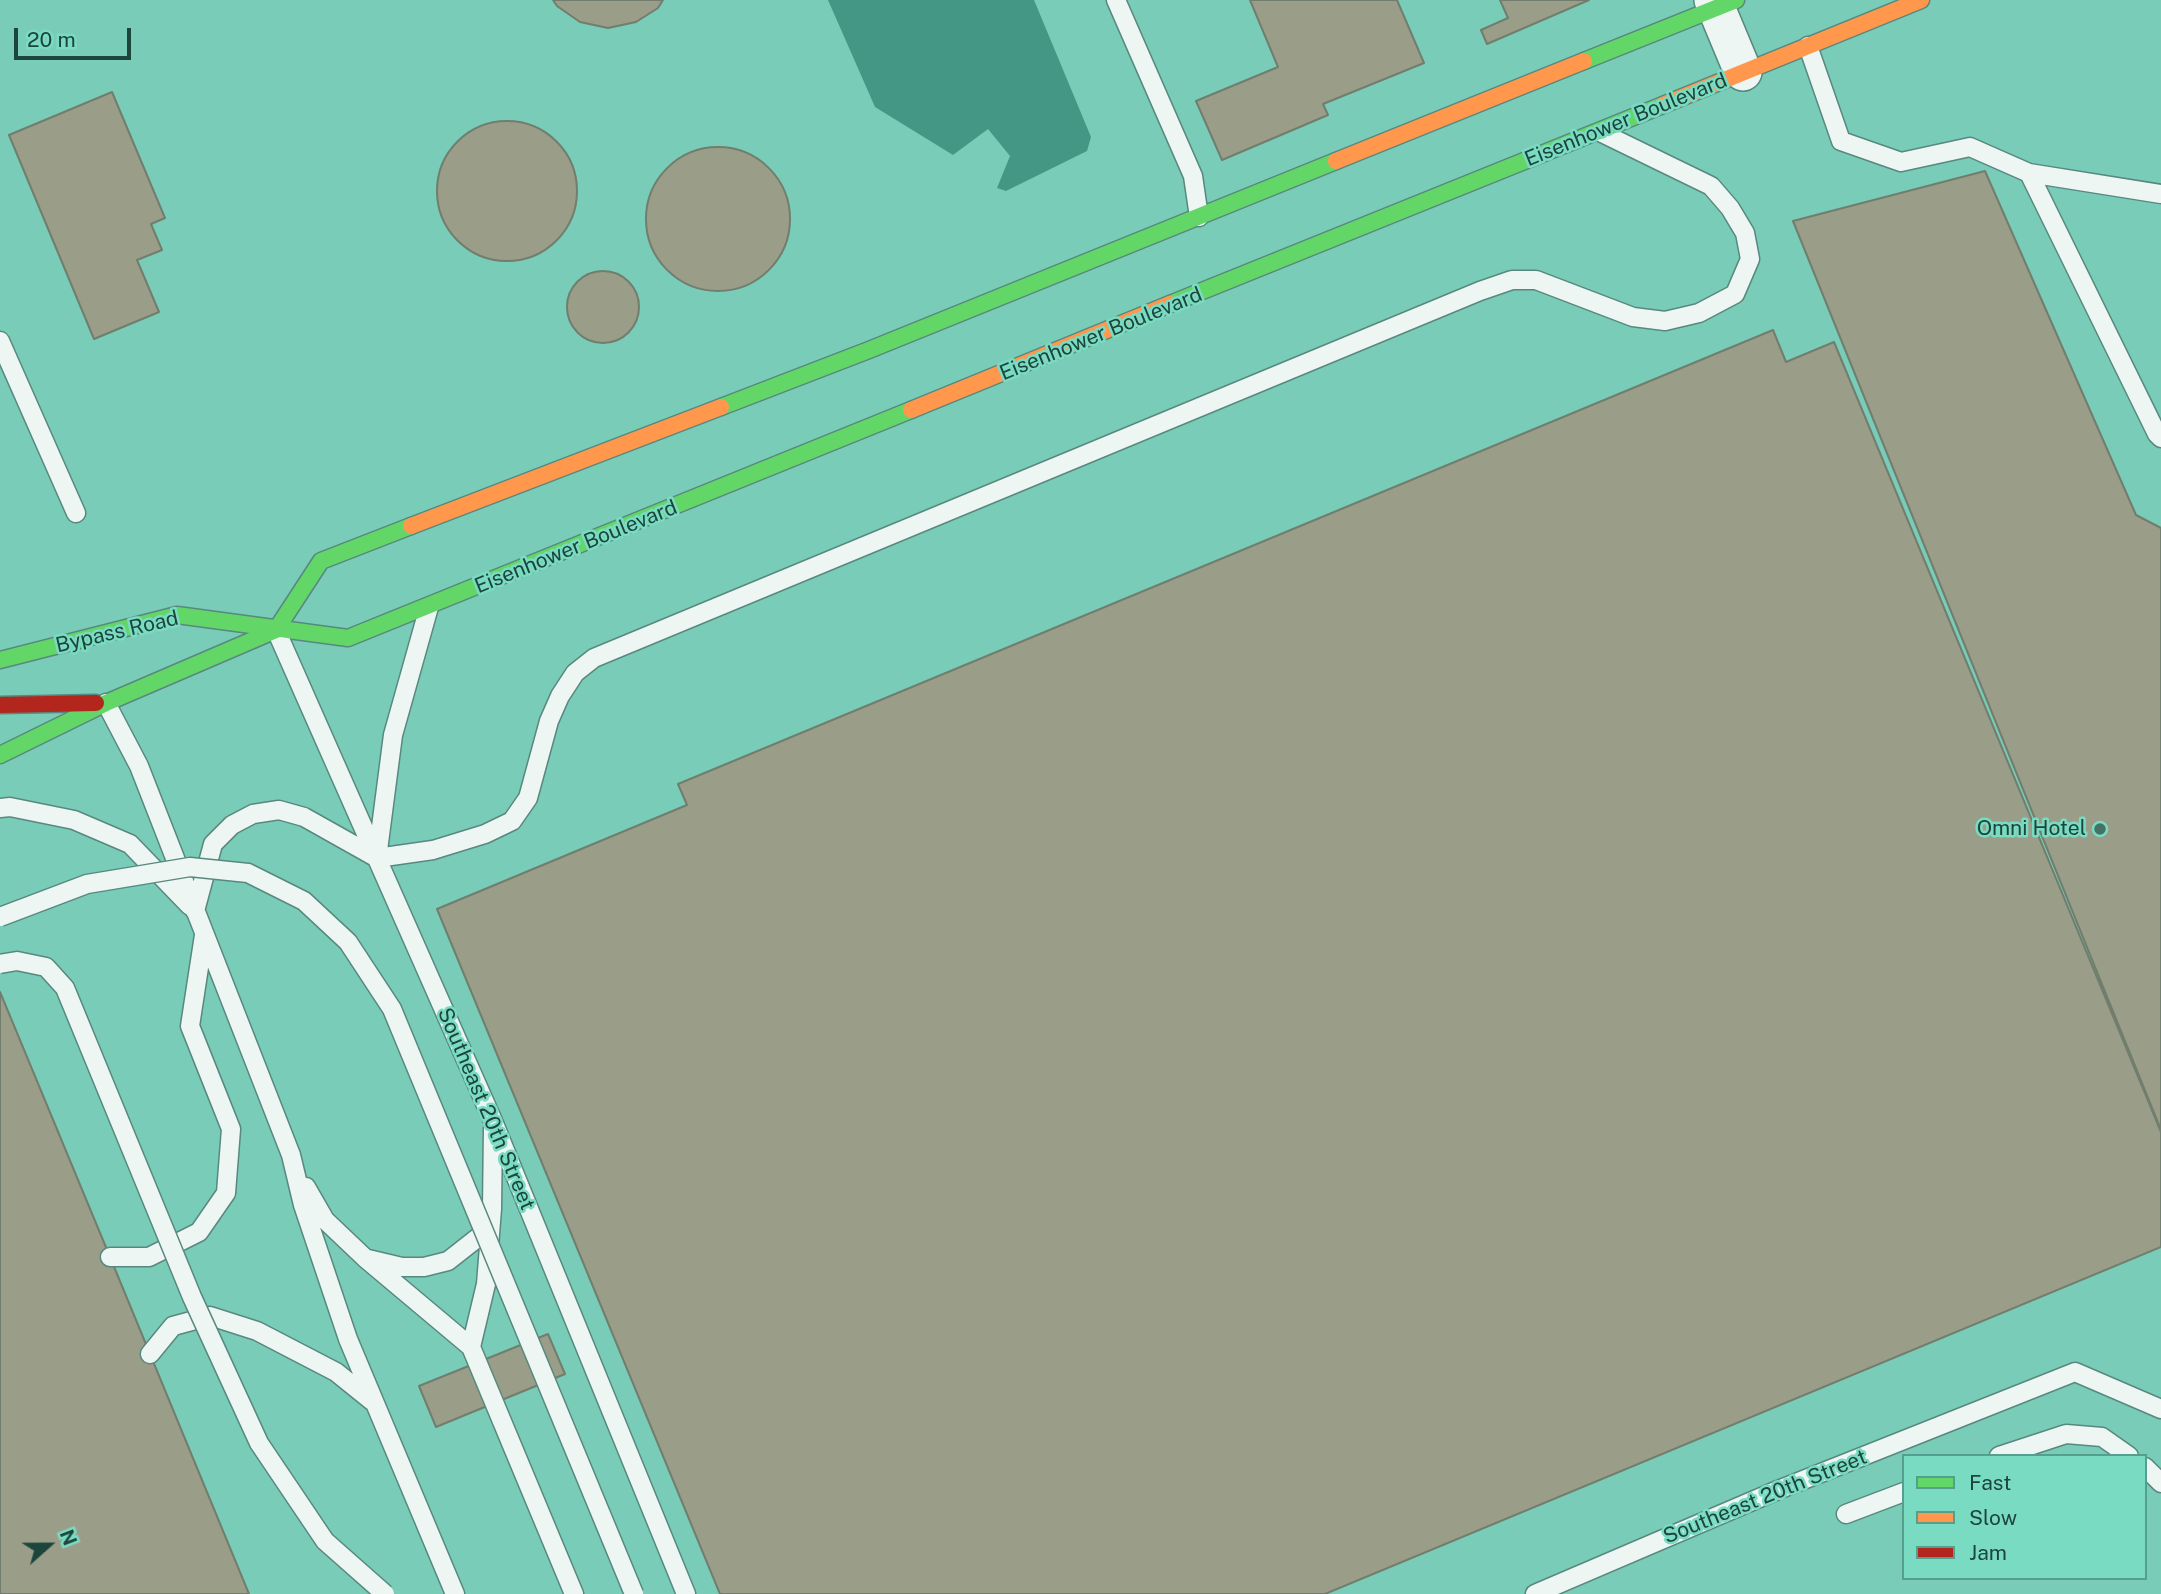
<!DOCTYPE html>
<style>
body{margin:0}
#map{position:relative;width:2161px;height:1594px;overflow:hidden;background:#90c5b8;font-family:"Public Sans",sans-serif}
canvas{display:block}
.legend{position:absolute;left:1902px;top:1454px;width:245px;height:126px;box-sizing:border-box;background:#7adbc3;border:2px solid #549f8d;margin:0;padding:9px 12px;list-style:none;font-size:21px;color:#1c453b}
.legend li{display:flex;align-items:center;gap:14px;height:35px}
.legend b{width:35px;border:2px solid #549f8d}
.north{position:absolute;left:14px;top:1510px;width:70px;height:70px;-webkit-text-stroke:5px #7adbc3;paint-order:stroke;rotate:69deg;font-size:19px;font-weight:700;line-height:28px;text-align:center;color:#1c453b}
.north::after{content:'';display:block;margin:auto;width:24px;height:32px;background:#1c453b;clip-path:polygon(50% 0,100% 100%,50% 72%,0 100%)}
.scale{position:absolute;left:14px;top:28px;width:117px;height:32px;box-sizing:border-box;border:4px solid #1c453b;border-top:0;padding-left:9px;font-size:21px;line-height:24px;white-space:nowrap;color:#1c453b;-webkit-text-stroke:5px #7adbc3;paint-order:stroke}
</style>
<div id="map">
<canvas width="2161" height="1594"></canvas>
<ul class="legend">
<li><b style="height:9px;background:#63d668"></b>Fast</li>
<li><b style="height:9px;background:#ff974d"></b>Slow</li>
<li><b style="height:9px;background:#b3261e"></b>Jam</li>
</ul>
<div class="north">N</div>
<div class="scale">20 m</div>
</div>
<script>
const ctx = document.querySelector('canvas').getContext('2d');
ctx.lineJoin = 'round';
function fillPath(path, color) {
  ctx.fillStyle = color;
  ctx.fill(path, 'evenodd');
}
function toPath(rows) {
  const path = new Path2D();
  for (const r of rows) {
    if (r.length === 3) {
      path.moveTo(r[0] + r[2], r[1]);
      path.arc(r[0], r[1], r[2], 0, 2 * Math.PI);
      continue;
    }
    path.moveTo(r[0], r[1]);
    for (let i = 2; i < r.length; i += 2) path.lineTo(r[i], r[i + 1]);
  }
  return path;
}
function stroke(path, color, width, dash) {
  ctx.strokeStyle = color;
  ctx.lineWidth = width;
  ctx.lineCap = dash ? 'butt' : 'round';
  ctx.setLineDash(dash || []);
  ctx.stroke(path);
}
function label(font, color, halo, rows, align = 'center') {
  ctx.font = font + ' "Public Sans",sans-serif';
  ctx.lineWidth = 5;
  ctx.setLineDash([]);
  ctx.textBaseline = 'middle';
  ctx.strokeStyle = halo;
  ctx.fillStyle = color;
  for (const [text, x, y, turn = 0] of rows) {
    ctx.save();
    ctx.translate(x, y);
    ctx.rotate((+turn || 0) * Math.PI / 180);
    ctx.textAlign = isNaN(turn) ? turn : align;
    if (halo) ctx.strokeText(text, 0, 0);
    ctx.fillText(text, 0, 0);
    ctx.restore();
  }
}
const built = toPath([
 [0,0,2161,0,2161,1594,0,1594],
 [1904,1456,2145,1456,2145,1578,1904,1578]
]);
const water = toPath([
 [828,0,1034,0,1091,137,1087,151,1006,191,997,188,1010,156,988,129,953,155,875,107]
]);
const building = toPath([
 [553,0,663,0,658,8,636,22,608,28,580,22,557,6,553,0],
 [1250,0,1397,0,1424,63,1323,104,1328,115,1222,160,1196,101,1278,67,1250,0],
 [1500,0,1589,0,1487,44,1481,30,1508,18,1500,0],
 [112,92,165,218,151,224,162,250,137,260,159,312,94,339,9,135,112,92],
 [507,191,70],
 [718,219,72],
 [1985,171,2136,515,2161,528,2161,1130,1793,221,1985,171],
 [603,307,36],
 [1773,330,1786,362,1834,342,2161,1132,2161,1247,1325,1594,720,1594,437,909,687,805,678,784,1773,330],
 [0,992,110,1257,249,1594,0,1594,0,992],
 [548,1334,565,1374,436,1427,419,1386,548,1334]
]);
const lane = toPath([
 [1116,0,1193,176,1199,217],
 [1808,46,1841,141,1901,162,1970,147,2029,173,2161,194],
 [2029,173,2157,434,2161,438],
 [0,341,76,513],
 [276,630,493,1121,686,1594],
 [106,703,139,766,291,1155,303,1205,348,1339,455,1594],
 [0,808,10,807,74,820,130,844,190,906],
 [377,858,393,735,429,607],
 [195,911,213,844,232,825,253,814,279,810,304,817,377,858,433,850,485,834,512,821,528,798,549,721,560,696,575,673,594,658,1480,291,1512,280,1536,280,1633,317,1665,321,1699,313,1735,294,1750,259,1745,233,1730,208,1711,186,1600,132],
 [306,1187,325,1220,365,1258,471,1347,574,1594],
 [110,1257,149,1257,199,1232,226,1193,231,1129,190,1026,204,935],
 [368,1259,402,1267,424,1267,448,1261,490,1228],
 [471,1347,486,1284,492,1209,493,1128],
 [150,1354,173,1326,210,1316,257,1331,336,1372,372,1401],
 [1999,1456,2066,1434,2102,1437,2129,1456],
 [2145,1467,2161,1483],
 [1846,1514,1904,1492],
 [1535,1594,1778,1490,2075,1372,2161,1409]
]);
const street = toPath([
 [1713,0,1743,72]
]);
const fast = toPath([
 [1584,61,1736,0],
 [1170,304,1663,105],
 [721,407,869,350,1336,161],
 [0,660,177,615,348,638,911,410],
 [0,755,106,703,276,630,321,561,411,526]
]);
const slow = toPath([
 [1663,105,1921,0],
 [1336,161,1584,61],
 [911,410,1170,304],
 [411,526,721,407]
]);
const jam = toPath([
 [0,705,96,703]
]);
const laneBridge = toPath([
 [0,917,87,884,190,867,248,873,304,901,348,942,392,1009,634,1594],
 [0,964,17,961,46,967,65,988,192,1297,259,1443,325,1541,385,1594]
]);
const markers = [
 [2100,829,7,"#457267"]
];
const streetNames = [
 ["Eisenhower Boulevard",1626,120,-22],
 ["Eisenhower Boulevard",1101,334,-22],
 ["Eisenhower Boulevard",576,547,-22],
 ["Bypass Road",117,632,-13],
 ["Southeast 20th Street",486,1109,67],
 ["Southeast 20th Street",1765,1497,-22]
];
const poiNames = [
 ["Omni Hotel",2086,829]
];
fillPath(built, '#78ccb8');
fillPath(water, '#449785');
fillPath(building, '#9a9e88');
stroke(building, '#717e6e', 2);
stroke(lane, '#58887e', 21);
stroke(street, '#58887e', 40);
stroke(fast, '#58887e', 19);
stroke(slow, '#58887e', 19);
stroke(jam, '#58887e', 19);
stroke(lane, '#eef6f4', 18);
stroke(street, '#eef6f4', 37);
stroke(fast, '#63d668', 16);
stroke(slow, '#ff974d', 16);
stroke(jam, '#b3261e', 16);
stroke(laneBridge, '#58887e', 21, []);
stroke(laneBridge, '#eef6f4', 18);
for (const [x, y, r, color] of markers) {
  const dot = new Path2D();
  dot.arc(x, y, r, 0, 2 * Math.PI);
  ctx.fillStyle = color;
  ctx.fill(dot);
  stroke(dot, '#7adbc3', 2.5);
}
label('21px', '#1c453b', '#7adbc3', streetNames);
label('21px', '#1c453b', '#7adbc3', poiNames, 'right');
</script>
